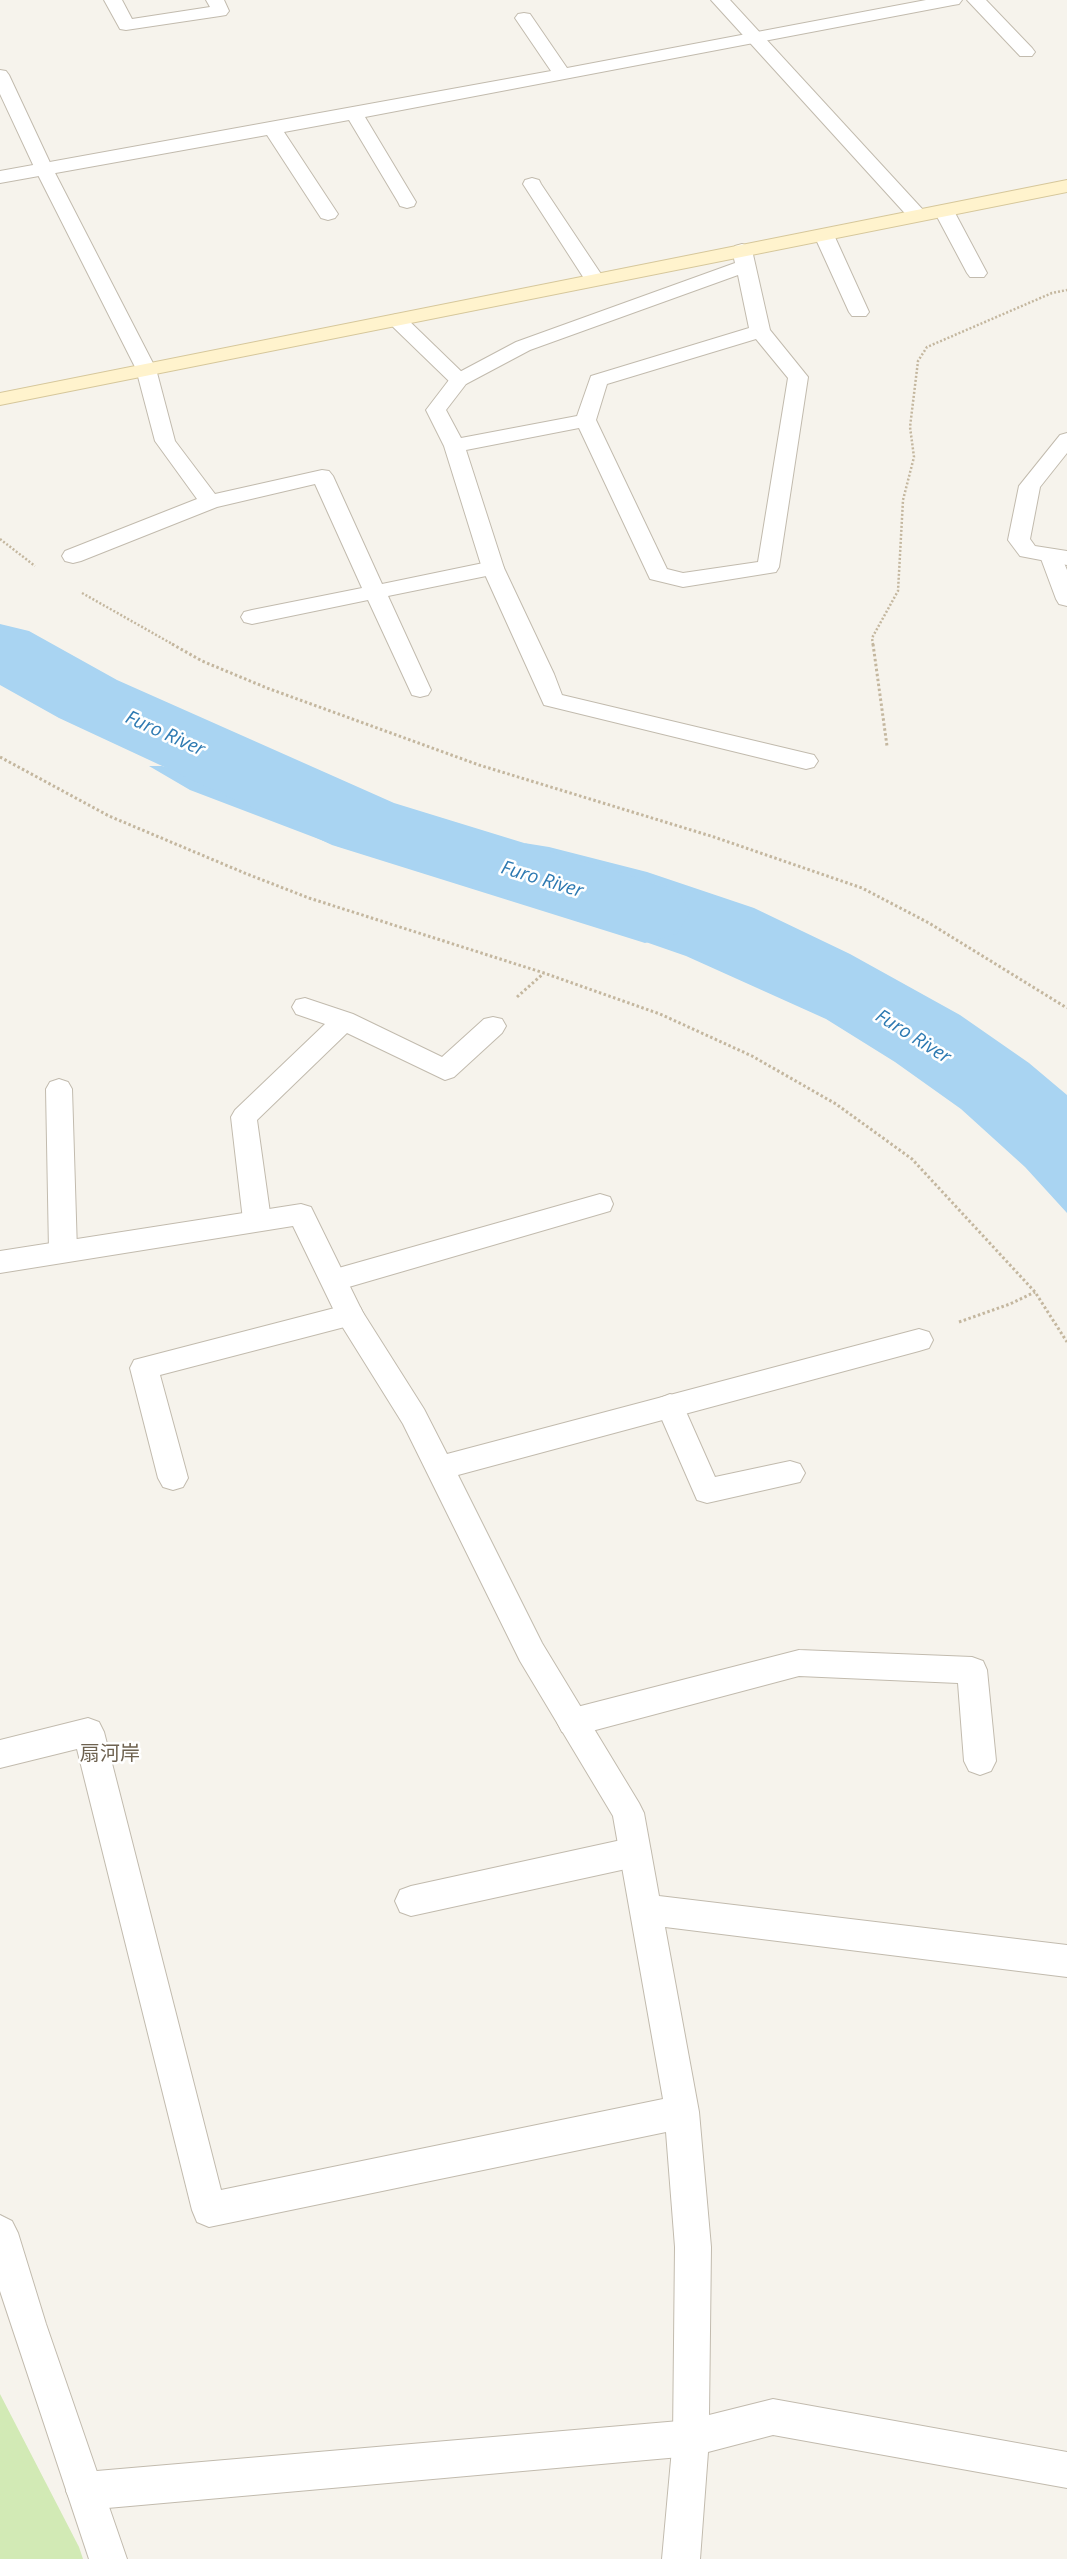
<!DOCTYPE html>
<meta charset="utf-8">
<style>
body{margin:0}
canvas{display:block;background:#f6f3ec}
</style>
<canvas width="1067" height="2559"></canvas>
<script>
const ctx = document.querySelector('canvas').getContext('2d');
ctx.lineJoin = 'round';
function fillPath(path, color) {
  ctx.fillStyle = color;
  ctx.fill(path, 'evenodd');
}
function toPath(rows) {
  const path = new Path2D();
  for (const r of rows) {
    path.moveTo(r[0], r[1]);
    for (let i = 2; i < r.length; i += 2) path.lineTo(r[i], r[i + 1]);
  }
  return path;
}
function stroke(path, color, width, dash) {
  ctx.strokeStyle = color;
  ctx.lineWidth = width;
  ctx.lineCap = dash ? 'butt' : 'round';
  ctx.setLineDash(dash || []);
  ctx.stroke(path);
}
function label(font, color, halo, rows, align = 'center') {
  ctx.font = font + ' "Open Sans","Noto Sans JP",sans-serif';
  ctx.lineWidth = 5;
  ctx.setLineDash([]);
  ctx.textBaseline = 'middle';
  ctx.strokeStyle = halo;
  ctx.fillStyle = color;
  for (const [text, x, y, turn = 0] of rows) {
    ctx.save();
    ctx.translate(x, y);
    ctx.rotate((+turn || 0) * Math.PI / 180);
    ctx.textAlign = isNaN(turn) ? turn : align;
    if (halo) ctx.strokeText(text, 0, 0);
    ctx.fillText(text, 0, 0);
    ctx.restore();
  }
}
const green = toPath([
 [0,2394,79,2547,83,2559,0,2559]
]);
const water = toPath([
 [149,766,162,766,327,817,374,836,400,851,401,856,483,876,506,878,514,867,525,863,551,873,565,874,560,863,524,843,549,847,647,872,754,908,850,954,960,1015,1029,1063,1067,1095,1067,1213,1025,1167,961,1109,895,1062,826,1019,686,956,591,923,337,846,190,790]
]);
const river = toPath([
 [0,624,29,631,117,680,394,803,677,890,690,912,677,934,645,943,332,845,59,718,0,685,0,624]
]);
const pathFar1 = toPath([
 [0,539,35,566],
 [82,593,174,645],
 [873,645,872,638,898,591,903,500,914,457,910,427,918,361,927,347,1052,293,1067,290]
]);
const path = toPath([
 [172,644,202,661,267,688,479,765,714,837,862,888,929,923,1067,1008],
 [873,644,887,746],
 [0,757,109,816,247,874,309,898,544,973,660,1014,752,1056,836,1104,912,1159,1035,1292,1067,1342],
 [517,997,544,973],
 [959,1322,1010,1304,1035,1292]
]);
const lane = toPath([
 [104,0,122,0,132,19,210,7,206,0,224,0,229,11,226,15,220,16,126,30,120,29,104,0],
 [926,0,962,0,959,4,953,5,365,117,416,202,414,206,407,208,400,206,398,202,349,120,284,132,338,214,335,218,328,220,321,218,267,135,0,183,0,171,551,71,515,18,518,14,524,13,530,14,567,68,926,0],
 [967,0,986,0,1032,48,1035,52,1032,56,1020,56,967,0],
 [532,178,539,180,541,184,605,280,602,284,588,284,585,280,523,184,525,180,532,178],
 [944,205,951,207,954,211,987,273,984,277,970,277,967,273,934,211,937,207,944,205],
 [824,229,831,231,834,235,869,312,866,316,852,316,849,312,814,235,817,231,824,229],
 [397,314,404,316,466,376,469,380,466,384,452,384,390,324,387,320,390,316,397,314],
 [146,363,153,365,156,369,175,441,215,494,322,470,329,471,333,476,382,584,493,561,501,563,504,568,501,573,388,596,431,690,428,695,420,697,412,695,368,600,252,624,244,622,241,617,244,612,252,610,362,588,315,484,217,507,81,561,73,563,65,561,62,556,65,551,197,499,155,441,136,369,139,365,146,363],
 [1051,549,1059,551,1067,570,1067,606,1059,604,1056,599,1040,556,1043,551,1051,549],
 [305,998,353,1014,442,1057,484,1019,493,1017,502,1019,506,1026,502,1033,454,1077,445,1080,347,1033,257,1120,271,1220,267,1227,257,1230,247,1227,243,1220,231,1117,235,1110,325,1024,296,1014,292,1007,296,1000,305,998],
 [59,1079,68,1082,72,1089,77,1251,73,1259,63,1262,53,1259,49,1251,46,1089,50,1082,59,1079],
 [600,1194,610,1197,613,1204,610,1211,335,1291,325,1288,321,1280,325,1272,335,1269,600,1194],
 [350,1304,360,1307,364,1315,360,1323,160,1375,188,1478,183,1487,173,1490,163,1487,158,1478,130,1368,134,1360,350,1304],
 [670,1394,680,1398,715,1477,790,1461,800,1464,805,1473,800,1482,707,1503,697,1500,656,1406,660,1398,670,1394],
 [799,1650,972,1657,983,1661,987,1670,996,1761,991,1771,980,1775,969,1771,964,1761,958,1683,799,1676,573,1736,562,1732,557,1722,562,1712,573,1708,799,1650],
 [635,1837,646,1842,651,1852,646,1862,635,1867,411,1916,400,1912,395,1901,400,1890,411,1886,635,1837],
 [691,2420,704,2425,709,2438,704,2451,691,2456,85,2510,72,2504,66,2491,72,2478,85,2472,691,2420]
]);
const street = toPath([
 [711,0,730,0,925,212,928,216,925,220,911,220,711,0],
 [0,70,6,71,9,75,53,169,156,369,153,373,146,375,139,373,136,369,35,169,0,94,0,70],
 [742,244,749,246,752,250,770,330,808,377,779,567,776,572,683,587,650,579,579,428,466,450,504,568,554,674,562,695,814,755,818,761,814,767,806,769,544,705,482,568,444,446,426,410,452,376,516,342,735,263,732,250,735,246,742,244],
 [738,275,749,328,591,376,577,416,461,438,446,410,466,384,530,350,738,275],
 [756,339,788,378,758,562,683,573,667,569,596,420,607,384,756,339],
 [1067,433,1067,453,1040,487,1030,539,1035,546,1067,551,1067,565,1020,556,1008,540,1019,486,1060,435,1067,433],
 [301,1204,311,1207,362,1311,424,1409,447,1454,919,1329,929,1332,933,1340,929,1348,919,1351,458,1475,542,1643,639,1803,644,1813,659,1896,1067,1945,1067,1977,665,1927,699,2112,711,2247,709,2415,773,2399,1067,2452,1067,2488,773,2435,708,2452,700,2559,662,2559,673,2438,675,2247,666,2132,209,2227,197,2222,192,2210,77,1749,0,1768,0,1740,88,1718,99,1722,104,1732,221,2190,663,2099,613,1816,520,1661,403,1424,340,1323,293,1226,0,1273,0,1251,301,1204],
 [0,2215,12,2221,18,2233,46,2324,127,2559,89,2559,0,2291,0,2215]
]);
const secondary = toPath([
 [1067,180,1067,192,0,405,0,393,1067,180]
]);
const waterNames = [
 ["Furo River",165,734,24],
 ["Furo River",542,880,17],
 ["Furo River",913,1037,32]
];
const quarterNames = [
 ["扇河岸",110,1754]
];
fillPath(green, '#d2eab5');
fillPath(water, '#a9d4f2');
fillPath(river, '#a9d4f2');
stroke(lane, '#c2bbae', 2);
stroke(street, '#c2bbae', 2);
stroke(secondary, '#d6c79b', 2);
stroke(pathFar1, '#c4b79f', 2.5, [2, 2]);
stroke(path, '#c4b79f', 3, [2.5, 2.5]);
fillPath(lane, '#fff');
fillPath(street, '#fff');
fillPath(secondary, '#fff3cd');
label('italic 19px', '#2e7ab2', '#fff', waterNames);
label('20px', '#6e6250', '#fff', quarterNames);
</script>
